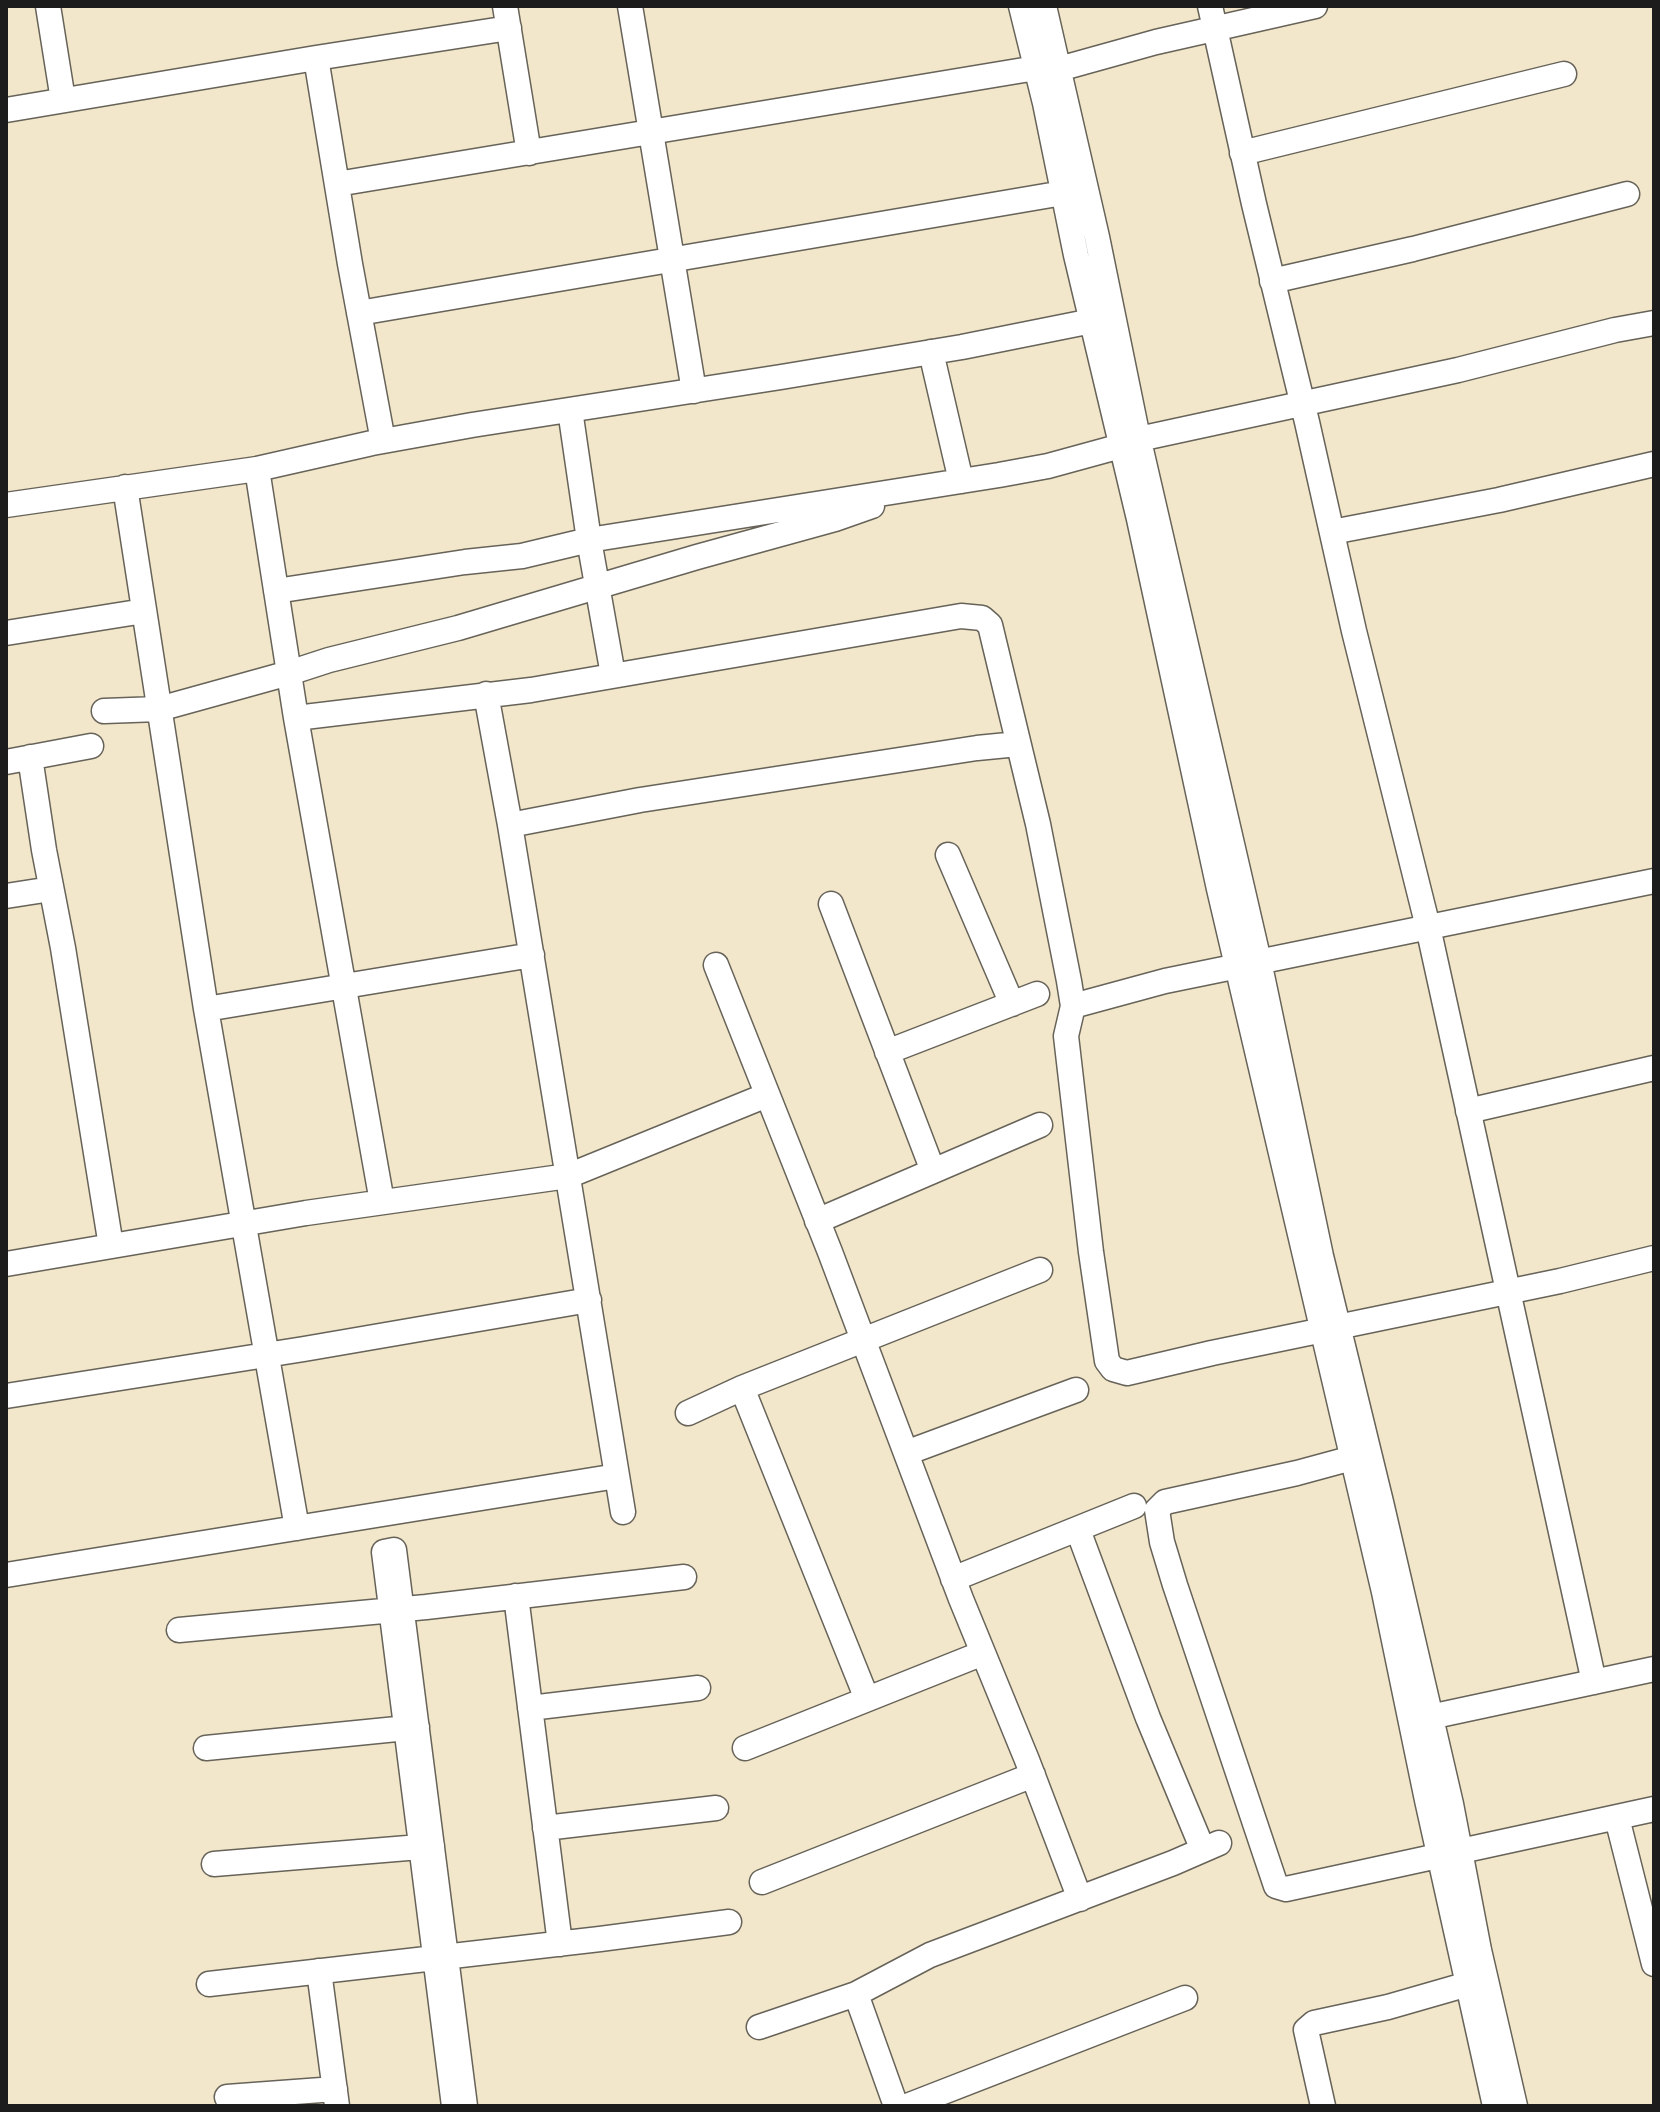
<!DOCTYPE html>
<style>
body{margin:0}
#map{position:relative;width:1660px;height:2112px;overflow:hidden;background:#f2e7cb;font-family:"Indie Flower",sans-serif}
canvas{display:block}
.frame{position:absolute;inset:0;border:8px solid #1c1c1c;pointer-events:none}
</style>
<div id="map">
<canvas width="1660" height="2112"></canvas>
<div class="frame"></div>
</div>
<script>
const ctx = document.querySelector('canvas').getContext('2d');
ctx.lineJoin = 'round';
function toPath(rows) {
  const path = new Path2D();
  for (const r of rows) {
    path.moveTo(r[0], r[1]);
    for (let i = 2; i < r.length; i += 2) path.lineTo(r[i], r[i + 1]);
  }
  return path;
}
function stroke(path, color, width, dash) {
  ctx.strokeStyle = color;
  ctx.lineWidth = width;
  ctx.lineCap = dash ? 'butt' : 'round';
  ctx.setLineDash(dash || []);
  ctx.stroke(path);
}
const minor = toPath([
 [48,6,63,100],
 [505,6,529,153],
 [630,6,694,391],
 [1021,6,1045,103,1076,255,1139,519,1219,889,1384,1592,1427,1800,1495,2106],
 [1044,6,1097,237,1136,428,1259,961,1321,1256,1381,1502,1451,1804,1479,1950,1515,2106],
 [1210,6,1254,204,1307,422,1354,631,1428,927,1594,1682],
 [316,58,350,264,383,441],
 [1059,69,1156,42,1315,6],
 [6,110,316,58,509,28],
 [1242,153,1564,74],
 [337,184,1036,68],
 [1272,281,1413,249,1627,194],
 [359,313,1063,193],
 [931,352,961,481],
 [570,410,589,540,613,675],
 [1139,439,1458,370,1615,330,1654,323],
 [257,469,296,718,382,1202],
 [125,487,206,1009,297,1528],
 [6,505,257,469,372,443,472,425,781,377,962,347,1107,318],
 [1332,532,1499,500,1654,464],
 [276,591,465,562,522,556,589,540,999,475,1048,466,1121,446],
 [6,633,144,611],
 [486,694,510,825,623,1512],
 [104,711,159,709,289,673,329,660,458,628,697,557,835,519,872,506],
 [296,718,531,690,961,616,982,618,990,625,1023,762,1038,824,1069,981,1073,1006,1066,1036,1091,1252,1107,1361,1113,1369,1127,1373,1212,1353,1560,1281,1654,1258],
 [30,757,44,850,63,948,111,1246],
 [6,762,91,746],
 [510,825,640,800,977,748,1018,744],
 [948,855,1012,1004],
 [6,896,51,889],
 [831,904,933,1171],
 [716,965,830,1252,961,1599,1027,1760,1080,1899],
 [1073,1006,1165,981,1654,881],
 [206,1009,532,955],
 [887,1052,1037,994],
 [1468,1111,1654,1068],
 [817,1221,1040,1125],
 [6,1264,306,1213,568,1176,767,1095],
 [742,1388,867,1699],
 [6,1396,304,1349,589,1300],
 [688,1413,742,1388,1040,1270],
 [906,1453,1076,1390],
 [1367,1454,1297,1473,1165,1502,1157,1510,1162,1542,1175,1585,1276,1886,1286,1889,1654,1809],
 [1078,1530,1148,1718,1203,1850],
 [6,1575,617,1476],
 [953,1579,1134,1506],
 [516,1596,560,1944],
 [179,1630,426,1607,684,1577],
 [530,1708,698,1688],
 [1430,1717,1654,1669],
 [206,1748,417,1727],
 [745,1748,983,1653],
 [1617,1818,1654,1964],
 [545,1828,716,1808],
 [214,1864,432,1846],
 [762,1882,1033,1775],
 [319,1971,337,2106],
 [209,1984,600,1939,729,1922],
 [856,1994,896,2106],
 [759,2027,856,1994,930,1955,1173,1863,1219,1843],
 [227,2097,335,2089],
 [454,2106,384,1552,394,1550,465,2106],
 [907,2106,1185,1998],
 [1323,2106,1306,2030,1314,2023,1388,2007,1482,1980]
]);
stroke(minor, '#676359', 27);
stroke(minor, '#fff', 24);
</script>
